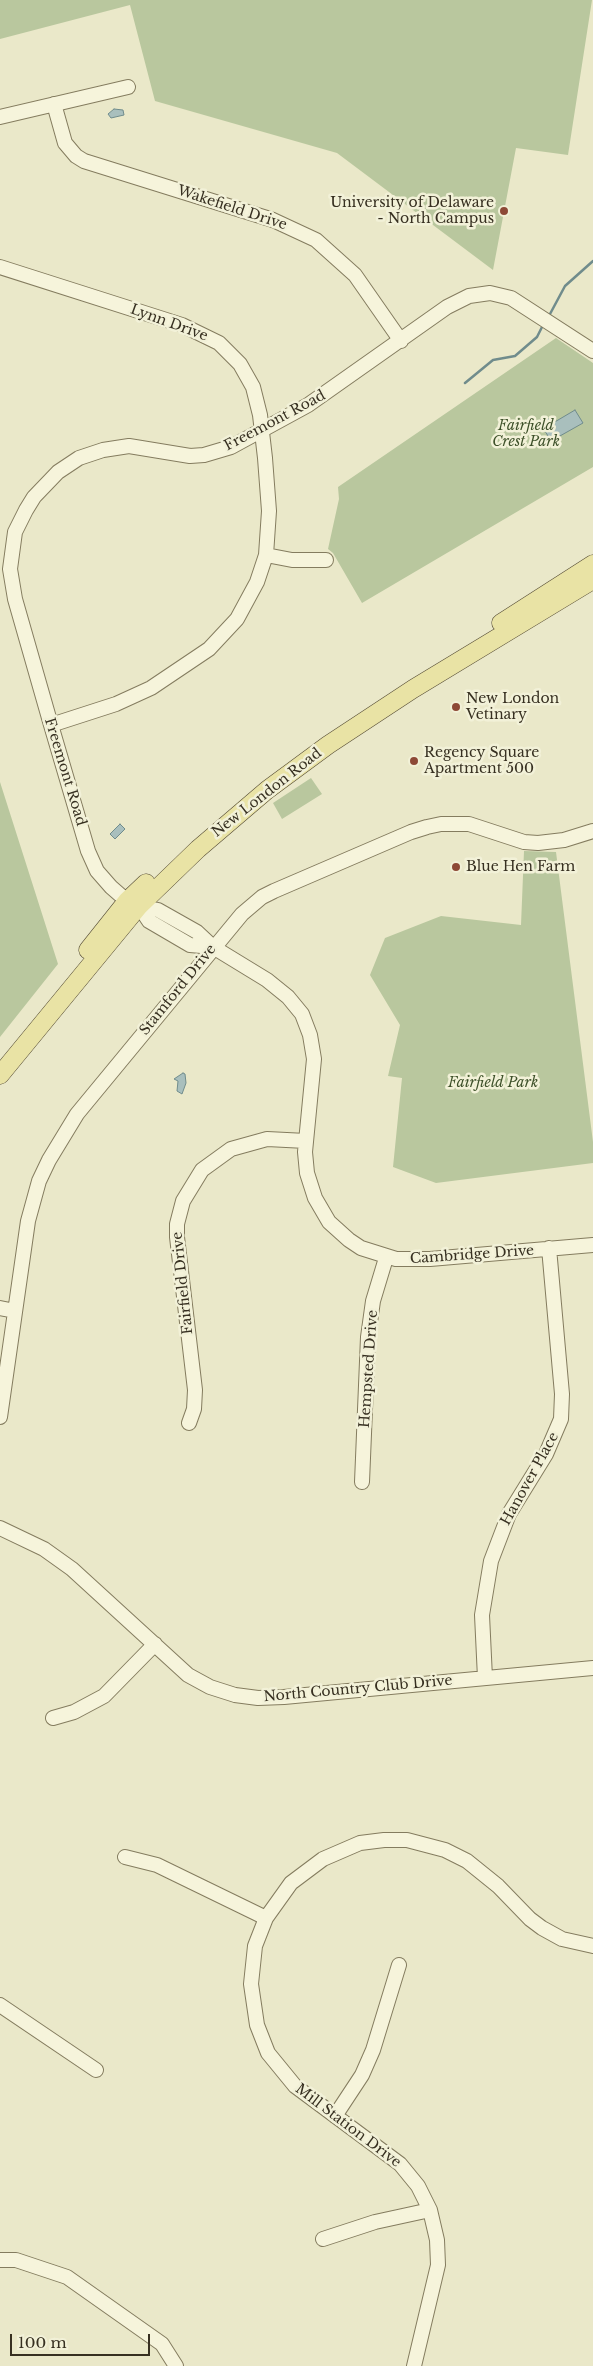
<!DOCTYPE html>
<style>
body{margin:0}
#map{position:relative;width:593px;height:2366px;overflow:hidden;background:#eae8c9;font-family:"Libre Baskerville",serif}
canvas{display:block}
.scale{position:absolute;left:10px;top:2334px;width:140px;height:22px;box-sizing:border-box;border:2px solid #373021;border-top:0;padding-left:6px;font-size:15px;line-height:18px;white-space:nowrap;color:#373021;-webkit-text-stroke:4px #f2f1d8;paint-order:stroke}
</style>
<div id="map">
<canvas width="593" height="2366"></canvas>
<div class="scale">100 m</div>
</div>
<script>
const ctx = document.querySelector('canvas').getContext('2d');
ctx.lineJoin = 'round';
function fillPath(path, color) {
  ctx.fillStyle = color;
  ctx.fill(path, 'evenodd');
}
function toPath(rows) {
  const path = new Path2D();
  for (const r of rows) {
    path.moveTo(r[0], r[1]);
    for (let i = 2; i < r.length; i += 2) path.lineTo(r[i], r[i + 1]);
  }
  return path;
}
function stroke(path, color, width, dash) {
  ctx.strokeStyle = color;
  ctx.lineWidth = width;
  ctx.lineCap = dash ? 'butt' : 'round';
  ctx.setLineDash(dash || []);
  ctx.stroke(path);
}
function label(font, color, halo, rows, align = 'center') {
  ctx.font = font + ' "Libre Baskerville",serif';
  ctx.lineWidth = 5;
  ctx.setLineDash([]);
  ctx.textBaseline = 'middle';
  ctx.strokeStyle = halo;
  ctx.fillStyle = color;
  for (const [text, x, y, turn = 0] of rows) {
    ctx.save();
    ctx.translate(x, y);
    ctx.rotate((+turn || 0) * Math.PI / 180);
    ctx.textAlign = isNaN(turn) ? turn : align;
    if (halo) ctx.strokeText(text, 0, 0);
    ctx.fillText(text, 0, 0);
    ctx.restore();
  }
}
const green = toPath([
 [0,0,592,0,568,155,516,148,493,270,337,153,155,101,130,5,0,39],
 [556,338,593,363,593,467,362,603,333,553,328,549,339,499,338,487],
 [311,778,322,794,282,819,273,803],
 [0,782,58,964,0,1037],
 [524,851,556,852,593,1142,593,1163,436,1183,393,1167,402,1078,388,1076,400,1025,370,975,385,938,441,916,521,925]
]);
const water = toPath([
 [114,109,123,110,124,115,111,118,108,114,114,109],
 [575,410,583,423,551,441,539,421,546,416,553,423,575,410],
 [120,824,125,829,115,839,110,834,120,824],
 [183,1073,185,1074,186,1083,182,1094,177,1091,178,1081,174,1079,183,1073]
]);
const stream = toPath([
 [550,314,565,286,593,261],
 [465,383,493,360,515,356,537,337,542,327]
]);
const minor = toPath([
 [54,104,65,143,76,156,84,161,273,220,316,240,355,275,401,341],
 [0,117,128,87],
 [0,267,182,325,219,343,240,364,253,387,260,415,265,458,269,511,266,555,257,582,237,619,209,649,151,688,116,704,51,725],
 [593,351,511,298,490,293,469,296,447,307,308,405,231,447,204,455,190,456,129,446,103,450,79,458,58,472,34,497,26,510,15,532,10,569,15,599,51,725,88,851,97,871,111,887,127,901,139,906,158,910,197,932,213,947,267,980,288,997,302,1014,310,1035,314,1059,305,1152,307,1173,315,1198,329,1222,349,1240,361,1248,396,1259,430,1259,593,1245],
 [266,555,292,560,326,560],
 [139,906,149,921,190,945,213,947],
 [0,1308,15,1311],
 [0,1417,28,1221,39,1181,49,1160,77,1114,242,914,262,897,274,891,411,832,427,827,441,824,469,824,524,842,538,843,564,840,593,831],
 [189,1423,194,1409,195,1390,177,1237,177,1224,183,1201,202,1170,231,1149,267,1139,306,1141],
 [362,1482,368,1337,373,1301,386,1258],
 [0,1528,44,1549,72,1569,188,1675,210,1687,235,1695,258,1698,284,1697,593,1668],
 [485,1678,482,1615,491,1561,509,1514,546,1454,561,1419,562,1394,549,1248],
 [53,1718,74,1712,104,1696,155,1644],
 [125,1857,157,1865,266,1918],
 [0,2005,96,2070],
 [335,2116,362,2075,373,2050,399,1965],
 [323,2239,375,2222,430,2210],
 [0,2260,16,2260,67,2277,162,2344,176,2366],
 [414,2366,438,2265,437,2240,430,2210,418,2186,400,2164,295,2086,268,2053,257,2025,251,1984,255,1946,266,1918,291,1883,323,1859,360,1843,384,1840,407,1840,445,1850,467,1861,498,1886,530,1919,542,1928,562,1939,593,1946]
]);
const major = toPath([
 [501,623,593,564],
 [88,950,127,901,146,883],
 [0,1075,139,906,198,849,267,790,328,745,413,689,593,580]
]);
const markers = [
 [504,211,5,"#8d4936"],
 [456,707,5,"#8d4936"],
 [414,761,5,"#8d4936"],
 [456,867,5,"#8d4936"]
];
const poiNames = [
 ["University of Delaware",494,203,"right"],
 ["- North Campus",494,219,"right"],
 ["New London",466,699],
 ["Vetinary",466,715],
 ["Regency Square",424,753],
 ["Apartment 500",424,769],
 ["Blue Hen Farm",466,867]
];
const streetNames = [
 ["Wakefield Drive",232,208,18],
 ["Lynn Drive",169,323,20],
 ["Freemont Road",275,421,-28],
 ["Freemont Road",65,772,73],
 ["New London Road",267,793,-38],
 ["Stamford Drive",178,990,-51],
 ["Cambridge Drive",472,1255,-4],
 ["Fairfield Drive",183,1283,-96],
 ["Hempsted Drive",369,1369,-86],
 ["Hanover Place",530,1479,-61],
 ["North Country Club Drive",358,1689,-5],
 ["Mill Station Drive",348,2126,37]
];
const parkNames = [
 ["Fairfield",526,426],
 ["Crest Park",526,442],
 ["Fairfield Park",493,1083]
];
fillPath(green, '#b9c79e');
fillPath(water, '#a9bfbd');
stroke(water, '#708c8c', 1);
stroke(stream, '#708c8c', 2.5);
stroke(minor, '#847c5f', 16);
stroke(major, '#534933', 19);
stroke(minor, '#f6f4db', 14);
stroke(major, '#e9e3a5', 18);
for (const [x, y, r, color] of markers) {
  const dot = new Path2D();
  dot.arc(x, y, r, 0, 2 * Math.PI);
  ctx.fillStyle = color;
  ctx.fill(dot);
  stroke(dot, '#f2f1d8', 2);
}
label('14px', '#373021', '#f2f1d8', poiNames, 'left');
label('14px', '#373021', '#f2f1d8', streetNames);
label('italic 14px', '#3e512a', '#f2f1d8', parkNames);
</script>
